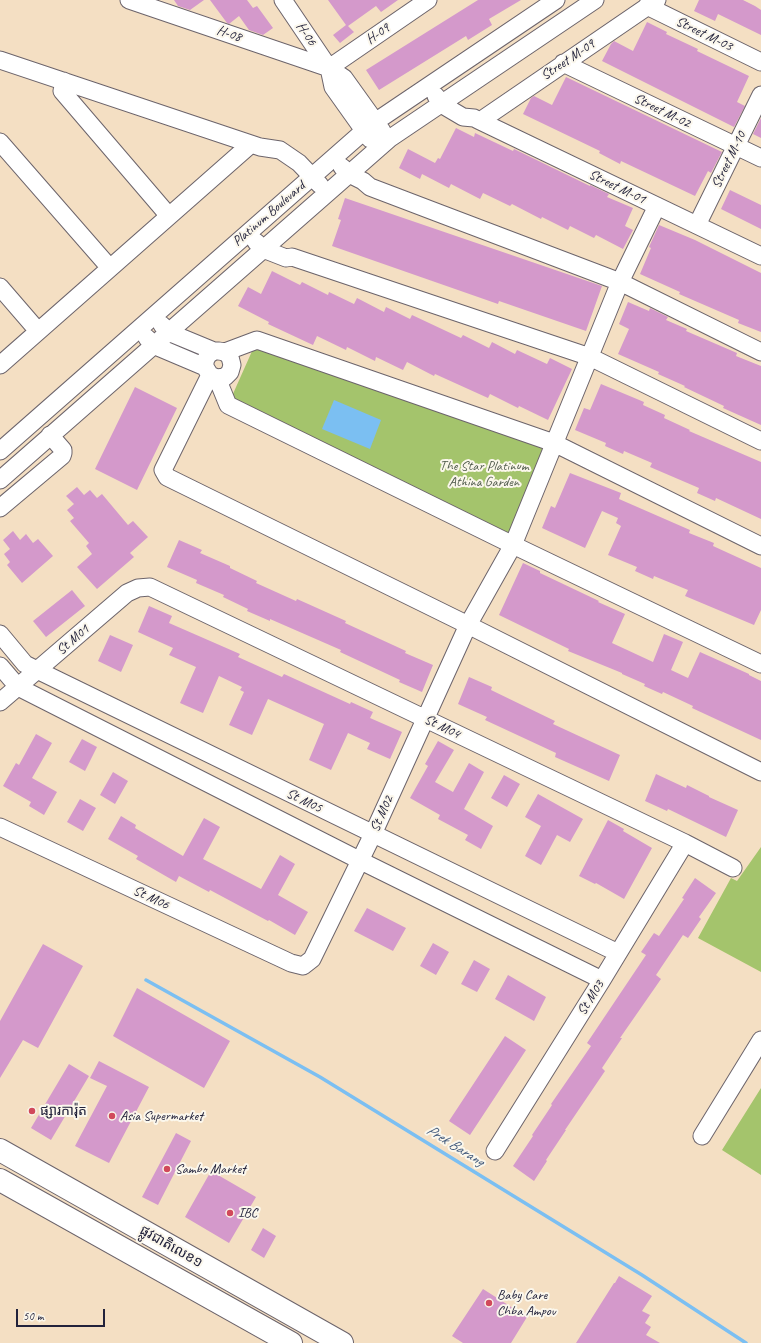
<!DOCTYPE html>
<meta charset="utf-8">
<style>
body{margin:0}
#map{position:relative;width:761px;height:1343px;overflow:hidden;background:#f4dfc3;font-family:Caveat,sans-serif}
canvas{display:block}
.scale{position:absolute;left:16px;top:1309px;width:89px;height:18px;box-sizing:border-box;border:2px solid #22223b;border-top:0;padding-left:5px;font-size:12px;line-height:14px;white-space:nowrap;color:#22223b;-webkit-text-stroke:3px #fbf7ec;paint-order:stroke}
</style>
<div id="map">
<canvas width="761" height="1343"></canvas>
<div class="scale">50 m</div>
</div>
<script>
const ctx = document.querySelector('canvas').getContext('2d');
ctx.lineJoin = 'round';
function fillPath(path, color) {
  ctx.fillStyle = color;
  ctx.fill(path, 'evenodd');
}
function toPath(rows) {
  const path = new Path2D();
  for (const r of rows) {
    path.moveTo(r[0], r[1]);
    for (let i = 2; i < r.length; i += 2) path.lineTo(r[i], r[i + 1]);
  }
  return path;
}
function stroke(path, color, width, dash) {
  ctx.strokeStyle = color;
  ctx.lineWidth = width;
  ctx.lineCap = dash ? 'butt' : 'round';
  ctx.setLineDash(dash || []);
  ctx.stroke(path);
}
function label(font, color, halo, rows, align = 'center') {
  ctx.font = font + ' Caveat,"Noto Sans Khmer",sans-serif';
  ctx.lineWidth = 4;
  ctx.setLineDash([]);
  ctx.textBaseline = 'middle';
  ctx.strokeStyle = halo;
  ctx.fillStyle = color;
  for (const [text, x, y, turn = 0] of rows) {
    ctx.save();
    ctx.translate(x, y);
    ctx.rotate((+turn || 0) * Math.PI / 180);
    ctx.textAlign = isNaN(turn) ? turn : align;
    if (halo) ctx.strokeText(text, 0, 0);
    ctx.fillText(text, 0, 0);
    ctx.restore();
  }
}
const green = toPath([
 [257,340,554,443,513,545,228,405],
 [761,847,761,972,698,938,731,878,737,881],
 [761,1088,761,1175,722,1150]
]);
const water = toPath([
 [334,400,381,420,370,449,322,429]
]);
const stream = toPath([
 [146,980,320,1077,642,1275,746,1343]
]);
const building = toPath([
 [174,0,204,0,190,10,178,6],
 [210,0,247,0,253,8,257,6,273,28,263,35,249,30,239,16,229,24,227,23],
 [328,0,398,0,381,12,376,6,348,26,354,32,340,43,333,35,346,25],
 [478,0,521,0,489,19,492,25,468,40,466,36,379,90,366,70],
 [699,0,743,0,755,6,761,10,761,35,718,14,715,21,694,11],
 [647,22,667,32,666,34,698,49,697,51,749,76,737,102,745,106,734,127,602,61,611,44,614,41,633,51],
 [566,77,722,152,711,173,708,171,695,196,621,161,620,164,599,153,600,151,523,114,531,98,534,96,552,105],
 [761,118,761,138,753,134],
 [456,128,474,137,475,133,513,151,514,149,590,186,590,185,609,194,607,197,633,208,625,226,633,230,623,249,596,235,594,238,570,226,568,230,542,217,541,219,512,204,510,206,483,193,480,199,451,184,449,188,422,174,420,179,399,168,408,149,435,163,438,158,440,159],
 [730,190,761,205,761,229,721,209],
 [345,198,602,286,586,331,499,301,498,304,332,246,341,220,338,219],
 [659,225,695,240,761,273,761,332,738,323,739,320,679,294,680,292,640,274,651,248,649,247],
 [272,271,300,285,302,282,328,295,329,292,354,304,357,298,384,312,386,307,410,319,412,315,461,338,463,335,489,348,492,342,515,354,517,350,547,364,550,358,572,369,548,420,519,406,518,408,490,394,488,398,435,374,434,376,407,362,403,370,376,357,375,361,347,347,346,350,317,336,313,345,268,324,269,322,238,306,248,287,261,294],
 [628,302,649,311,650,308,668,317,666,320,687,329,686,331,737,353,736,356,761,366,761,425,723,408,724,406,684,387,685,386,658,374,659,372,618,354,629,329,619,324],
 [601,384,644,402,643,405,665,415,664,418,690,430,689,431,761,462,761,519,716,498,715,501,697,493,699,488,650,467,652,463,624,451,623,454,605,446,606,443,575,430,584,408,590,410],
 [135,387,177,408,137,490,95,469],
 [570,473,621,493,619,499,690,530,689,533,714,543,713,546,761,568,761,610,754,625,685,596,688,590,654,576,653,579,635,571,637,567,608,555,621,526,616,523,618,518,602,511,585,548,542,528,551,506,555,508],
 [77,487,84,495,90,490,97,498,102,494,128,525,133,521,148,537,130,553,134,557,97,589,77,567,92,554,86,546,89,543,70,521,74,518,67,510,74,504,66,496],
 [13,531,20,540,26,534,33,543,38,539,53,556,22,583,7,565,10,562,4,554,10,549,3,540],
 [179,540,202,550,200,553,230,566,230,568,257,581,256,583,296,601,297,599,346,621,345,623,406,651,405,653,433,665,422,692,399,682,400,680,340,652,341,650,270,619,270,621,247,611,248,609,223,597,224,595,196,583,197,580,167,567],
 [523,563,540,571,540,573,599,601,598,602,625,614,612,643,625,649,653,662,664,634,683,642,671,670,688,678,700,652,749,674,749,675,761,681,761,740,692,708,693,706,663,692,662,694,644,686,645,684,622,674,622,673,568,651,569,649,499,615],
 [72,590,85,606,46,637,33,621],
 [149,606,172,616,169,623,240,654,238,657,282,677,284,674,350,704,351,702,373,712,370,718,402,732,390,759,367,749,370,743,348,733,331,770,309,760,324,724,268,699,252,735,229,725,244,692,240,690,242,687,219,676,203,713,180,703,196,667,169,655,173,648,138,632],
 [110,635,133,645,121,672,98,661],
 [469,677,492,687,491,690,555,721,553,724,620,755,609,781,555,757,556,753,485,720,487,717,458,704],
 [36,734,52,743,32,778,57,792,44,815,29,806,31,802,3,786,16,763,19,765],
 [82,739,97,747,85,771,69,762],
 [438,741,454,750,435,782,453,792,469,763,484,772,464,809,493,826,481,849,465,840,468,835,438,819,440,815,410,798,428,766,425,764],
 [113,772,128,781,115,804,100,795],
 [656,774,686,788,687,785,709,796,709,797,738,810,726,837,668,809,667,811,645,801],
 [504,775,520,784,507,807,491,798],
 [538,794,583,819,570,842,557,835,541,865,525,856,541,826,525,817],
 [80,799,96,808,83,831,67,822],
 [121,816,136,825,135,828,183,856,204,818,220,827,203,859,261,889,280,855,295,864,278,895,308,912,295,935,269,920,268,921,210,890,209,892,179,876,176,882,136,859,138,856,108,839],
 [608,820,624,829,623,831,652,848,624,899,596,883,595,884,579,876],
 [695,878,716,893,699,917,701,919,688,938,683,935,656,975,661,979,620,1038,622,1038,602,1068,605,1071,565,1130,566,1130,546,1160,547,1161,534,1181,513,1166,533,1136,532,1135,552,1105,551,1104,591,1046,587,1043,646,955,641,952,654,933,659,936,684,899,682,898],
 [367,908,406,928,393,951,354,931],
 [433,943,449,952,436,975,420,966],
 [43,944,83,966,38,1048,23,1040,0,1078,0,1021],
 [474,960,490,969,477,992,461,984],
 [508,975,546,997,534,1021,495,999],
 [137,988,230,1041,204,1088,113,1036],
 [505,1036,526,1050,470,1135,449,1121],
 [99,1061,149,1087,109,1163,75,1146,107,1086,90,1078],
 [69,1064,89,1076,51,1140,31,1128],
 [176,1133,191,1141,158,1205,142,1197],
 [211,1171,256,1197,229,1243,185,1217],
 [263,1228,276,1236,264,1258,251,1250],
 [619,1276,652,1296,642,1311,650,1315,645,1323,651,1327,646,1335,660,1343,576,1343,614,1283,615,1283],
 [483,1289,527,1317,511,1343,463,1343,452,1336]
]);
const minor = toPath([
 [129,0,329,68,344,78,382,131],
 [283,0,329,68,333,87,370,139],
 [647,6,761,62],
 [0,60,260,147,280,150,299,163,320,185],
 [563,63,761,158],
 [329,68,428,0],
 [64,81,62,91,169,216],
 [436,96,441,104,463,117,474,118,480,121,761,256],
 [480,121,657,0],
 [0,142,110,268],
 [342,167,349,174,363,181,370,187,620,282,761,352],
 [697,225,761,95],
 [256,242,263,249,286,258,292,257,590,357,761,441],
 [0,287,38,331],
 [162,325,168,332,214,351,219,351,225,352,230,357,232,365,230,372,225,377,217,378,210,375,205,367,205,361,208,355,214,351],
 [147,338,153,345,205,367],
 [225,352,257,340,554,443,761,546],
 [0,365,251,144],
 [210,375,163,470,167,477,468,625,761,772],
 [217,378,228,405,513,545,761,664],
 [0,451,364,131,375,122,556,0],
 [0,480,389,139,595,0],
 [0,508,62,456,63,453,63,450,50,435],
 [0,634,25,664,37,670,618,953],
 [0,666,18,687,361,861,602,980],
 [0,702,127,593,138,588,150,587,685,843,733,868],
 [0,827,291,963,303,966,312,959,373,834,468,625,513,545,620,282,657,206],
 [702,1136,761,1040],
 [495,1151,602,980,685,843]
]);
const highway = toPath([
 [0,1150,342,1343],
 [0,1180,291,1343]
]);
const markers = [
 [32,1111,4,"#d1495b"],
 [112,1116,4,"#d1495b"],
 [167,1169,4,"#d1495b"],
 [230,1213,4,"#d1495b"],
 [489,1303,4,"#d1495b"]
];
const streetNames = [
 ["H-08",229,34,19],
 ["H-06",306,34,56],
 ["H-09",378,34,-35],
 ["Street M-03",704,34,26],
 ["Street M-09",568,60,-34],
 ["Street M-02",662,111,26],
 ["Street M-10",729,160,-64],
 ["Street M-01",617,187,26],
 ["Platinum Boulevard",269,214,-41],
 ["St M01",73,640,-41],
 ["St M04",442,727,26],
 ["St M05",304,801,26],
 ["St M02",382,814,-66],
 ["St M06",151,898,25],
 ["St M03",591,998,-58],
 ["ផ្លូវជាតិលេខ១",171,1247,30]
];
const parkNames = [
 ["The Star Platinum",484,466],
 ["Athina Garden",484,482]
];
const poiNames = [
 ["ផ្សារការ៉ុត",40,1111],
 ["Asia Supermarket",120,1116],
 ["Sambo Market",175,1169],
 ["IBC",238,1213],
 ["Baby Care",497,1295],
 ["Chba Ampov",497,1311]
];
const waterNames = [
 ["Prek Barang",455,1146,32]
];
fillPath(green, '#a4c46c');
fillPath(water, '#7bbff2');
stroke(stream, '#7bbff2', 3.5);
fillPath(building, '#d499cb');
stroke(minor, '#6c646b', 19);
stroke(highway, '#6c646b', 24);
stroke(minor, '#fff', 17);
stroke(highway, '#fff', 22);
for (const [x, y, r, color] of markers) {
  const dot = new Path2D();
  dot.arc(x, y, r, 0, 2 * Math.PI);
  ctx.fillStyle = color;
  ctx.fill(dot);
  stroke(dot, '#fbf7ec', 1.5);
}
label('14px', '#22223b', '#fbf7ec', streetNames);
label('14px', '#505b4c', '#fbf7ec', parkNames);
label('14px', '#22223b', '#fbf7ec', poiNames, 'left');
label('italic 15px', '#41597b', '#fbf7ec', waterNames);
</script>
